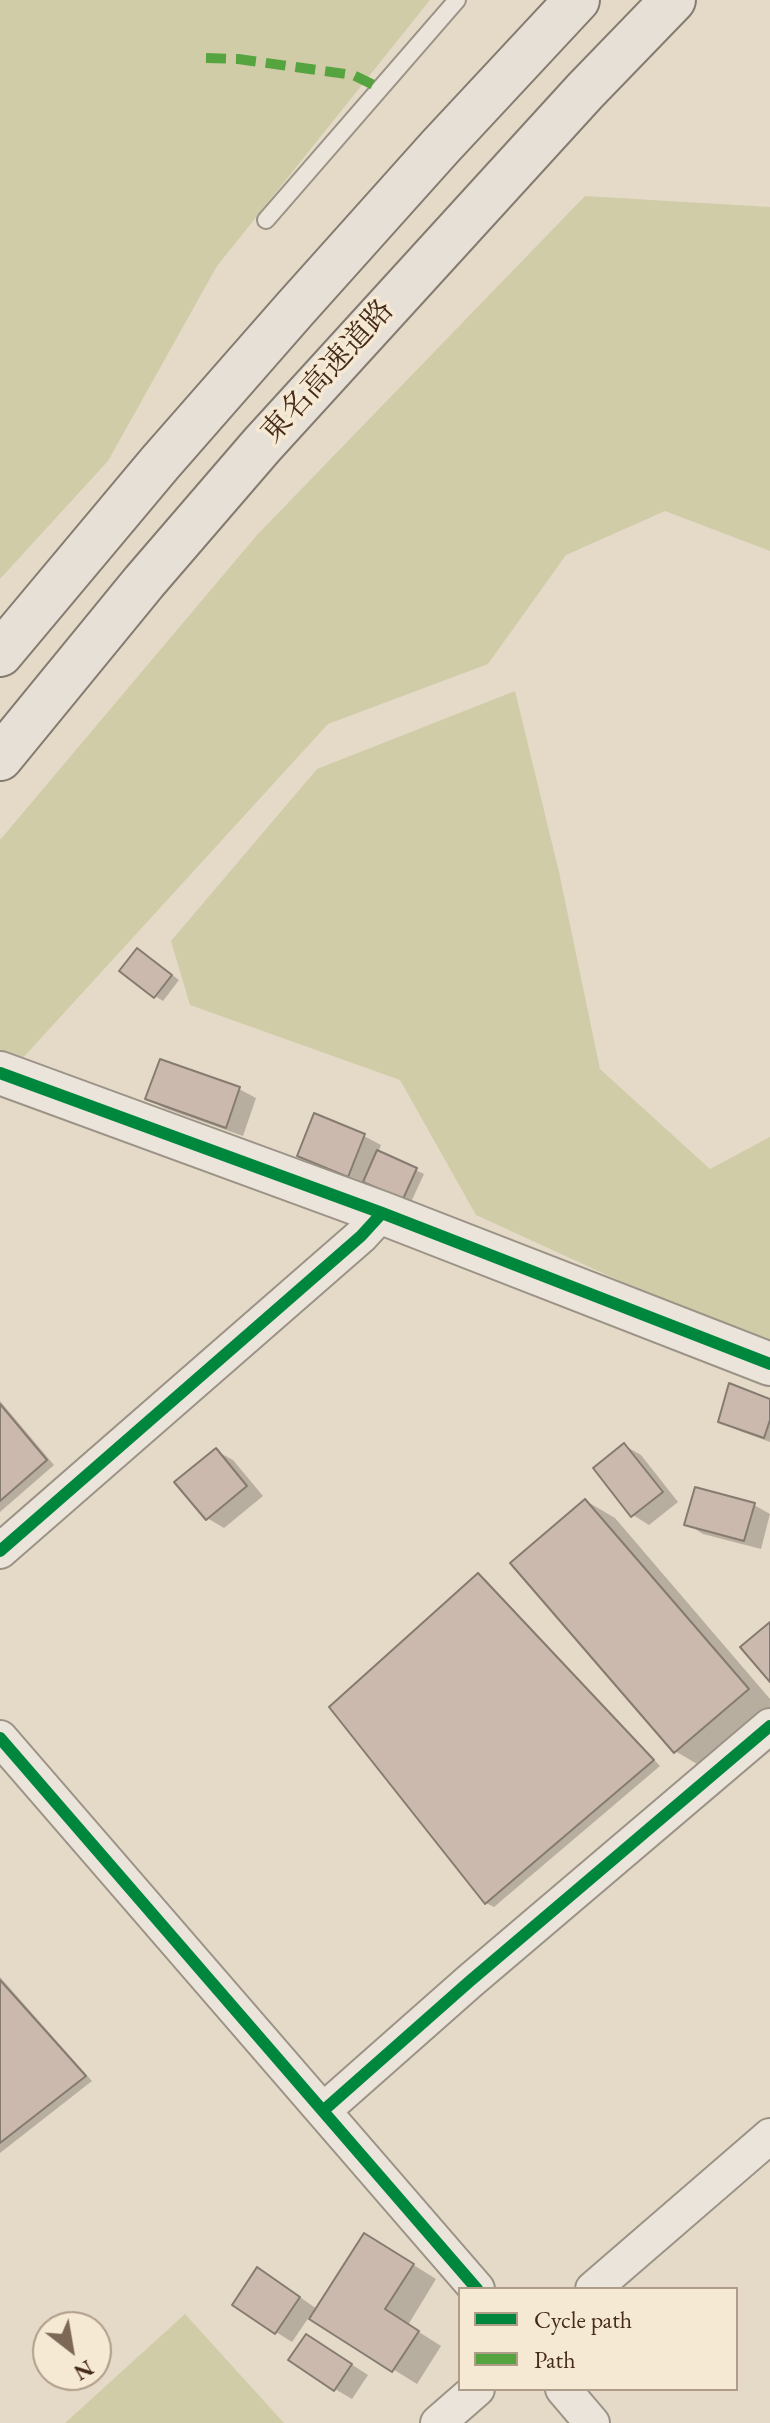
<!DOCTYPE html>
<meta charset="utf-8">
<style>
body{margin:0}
#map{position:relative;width:770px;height:2423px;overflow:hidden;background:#e5dac8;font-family:"EB Garamond",serif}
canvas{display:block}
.legend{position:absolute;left:458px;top:2287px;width:280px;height:104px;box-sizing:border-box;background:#f6e9d3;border:2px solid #af9d89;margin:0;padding:10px 14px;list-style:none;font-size:24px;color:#452b1a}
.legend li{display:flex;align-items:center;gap:16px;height:40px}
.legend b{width:40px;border:2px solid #af9d89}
.north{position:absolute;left:32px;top:2311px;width:80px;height:80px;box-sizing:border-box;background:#f6e9d3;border:2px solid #af9d89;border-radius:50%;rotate:149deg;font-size:22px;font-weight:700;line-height:32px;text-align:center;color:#452b1a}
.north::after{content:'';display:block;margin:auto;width:28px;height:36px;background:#7d6857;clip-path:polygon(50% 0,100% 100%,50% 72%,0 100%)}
</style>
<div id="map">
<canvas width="770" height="2423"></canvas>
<ul class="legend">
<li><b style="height:10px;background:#00873e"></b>Cycle path</li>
<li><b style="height:10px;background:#55a440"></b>Path</li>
</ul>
<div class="north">N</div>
</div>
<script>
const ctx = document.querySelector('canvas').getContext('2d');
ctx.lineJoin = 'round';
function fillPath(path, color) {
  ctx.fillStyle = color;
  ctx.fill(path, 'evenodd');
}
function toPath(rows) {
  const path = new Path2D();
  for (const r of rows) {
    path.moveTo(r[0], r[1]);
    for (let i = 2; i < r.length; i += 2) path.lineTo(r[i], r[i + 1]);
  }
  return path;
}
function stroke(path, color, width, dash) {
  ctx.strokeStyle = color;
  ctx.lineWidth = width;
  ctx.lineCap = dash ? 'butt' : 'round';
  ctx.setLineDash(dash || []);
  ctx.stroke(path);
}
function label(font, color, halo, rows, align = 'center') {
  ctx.font = font + ' "EB Garamond","Noto Serif JP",serif';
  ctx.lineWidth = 7;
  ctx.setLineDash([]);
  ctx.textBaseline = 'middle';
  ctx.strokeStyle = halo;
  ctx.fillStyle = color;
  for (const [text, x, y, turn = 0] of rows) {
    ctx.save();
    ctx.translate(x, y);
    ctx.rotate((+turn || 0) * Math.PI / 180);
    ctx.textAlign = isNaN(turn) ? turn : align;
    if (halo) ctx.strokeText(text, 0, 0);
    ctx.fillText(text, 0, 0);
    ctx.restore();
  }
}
const green = toPath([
 [0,0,430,0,217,266,108,461,0,579],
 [585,196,770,207,770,551,665,511,566,555,488,664,328,724,0,1083,0,840,257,535],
 [515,691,559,872,600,1069,710,1169,770,1137,770,1339,655,1297,476,1215,400,1080,190,1005,171,941,317,769],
 [185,2314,284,2423,65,2423]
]);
const shadow = toPath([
 [145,955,179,980,163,1001,155,996],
 [239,1089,256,1098,243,1136,164,1108,147,1099],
 [364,1136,381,1145,378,1153,424,1174,411,1202,366,1181,365,1185,316,1165,300,1155],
 [0,1401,54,1465,0,1512],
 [770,1401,770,1442,737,1430,721,1421],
 [625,1446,641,1455,678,1502,649,1525,633,1515],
 [216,1451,233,1460,263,1496,224,1528,207,1518],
 [586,1501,615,1518,770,1699,770,1712,704,1768,675,1751],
 [754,1505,770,1514,761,1549,703,1534,687,1524],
 [478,1575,486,1580,660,1766,494,1907,486,1903],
 [0,1977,92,2081,0,2153],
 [388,2249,436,2279,408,2325,441,2346,417,2384,309,2317,292,2342,276,2332,274,2279,317,2309],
 [323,2346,368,2375,352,2399,335,2389]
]);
const building = toPath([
 [137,948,172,975,154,998,119,971,137,948],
 [160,1059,240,1087,226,1128,145,1099,160,1059],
 [314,1113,365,1134,348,1177,297,1156,314,1113],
 [377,1150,417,1168,403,1199,363,1182,377,1150],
 [729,1383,770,1399,770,1420,764,1438,718,1422,729,1383],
 [0,1404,47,1460,0,1501,0,1404],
 [624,1443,663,1492,631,1517,593,1468,624,1443],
 [216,1448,247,1486,206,1520,174,1482,216,1448],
 [695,1487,755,1503,744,1541,684,1525,695,1487],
 [585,1499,749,1689,674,1753,510,1563,585,1499],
 [478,1573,654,1760,485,1904,329,1707,478,1573],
 [770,1622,770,1682,740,1647,770,1622],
 [0,1980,86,2076,0,2143,0,1980],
 [364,2233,414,2264,385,2309,419,2331,392,2372,309,2319,364,2233],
 [257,2267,300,2297,275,2334,232,2305,257,2267],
 [306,2334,352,2364,334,2391,288,2360,306,2334]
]);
const service = toPath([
 [266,220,457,0]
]);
const minor = toPath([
 [0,1551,361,1236,382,1213],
 [0,1738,477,2289],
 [324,2110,470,1981,770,1726],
 [593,2289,770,2136],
 [563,2389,592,2423],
 [438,2423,477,2389]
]);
const tertiary = toPath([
 [0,1073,382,1213,770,1364]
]);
const motorway = toPath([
 [0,654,160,463,294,310,440,147,577,0],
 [0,758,144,582,262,445,585,91,673,0]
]);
const quiet = toPath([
 [206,58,238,59,353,75,380,88]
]);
const cycleway = toPath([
 [0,1073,382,1213,770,1364],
 [0,1551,361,1236,382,1213],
 [0,1738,477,2289],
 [324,2110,470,1981,770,1726]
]);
const streetNames = [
 ["東名高速道路",328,372,-48]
];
fillPath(green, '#d0cca8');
fillPath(shadow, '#0003');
fillPath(building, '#cab9ac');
stroke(building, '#857b70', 2);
stroke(service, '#9c9387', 20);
stroke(minor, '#9c9387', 38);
stroke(tertiary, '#9c9387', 46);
stroke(motorway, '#857b70', 48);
stroke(service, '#eae4db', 16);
stroke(minor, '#eae4db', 34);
stroke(tertiary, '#eae4db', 42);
stroke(motorway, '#e6e0d6', 44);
stroke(quiet, '#55a440', 10, [20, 10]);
stroke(cycleway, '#00873e', 12);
label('30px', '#452b1a', '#f6e9d3', streetNames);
</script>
